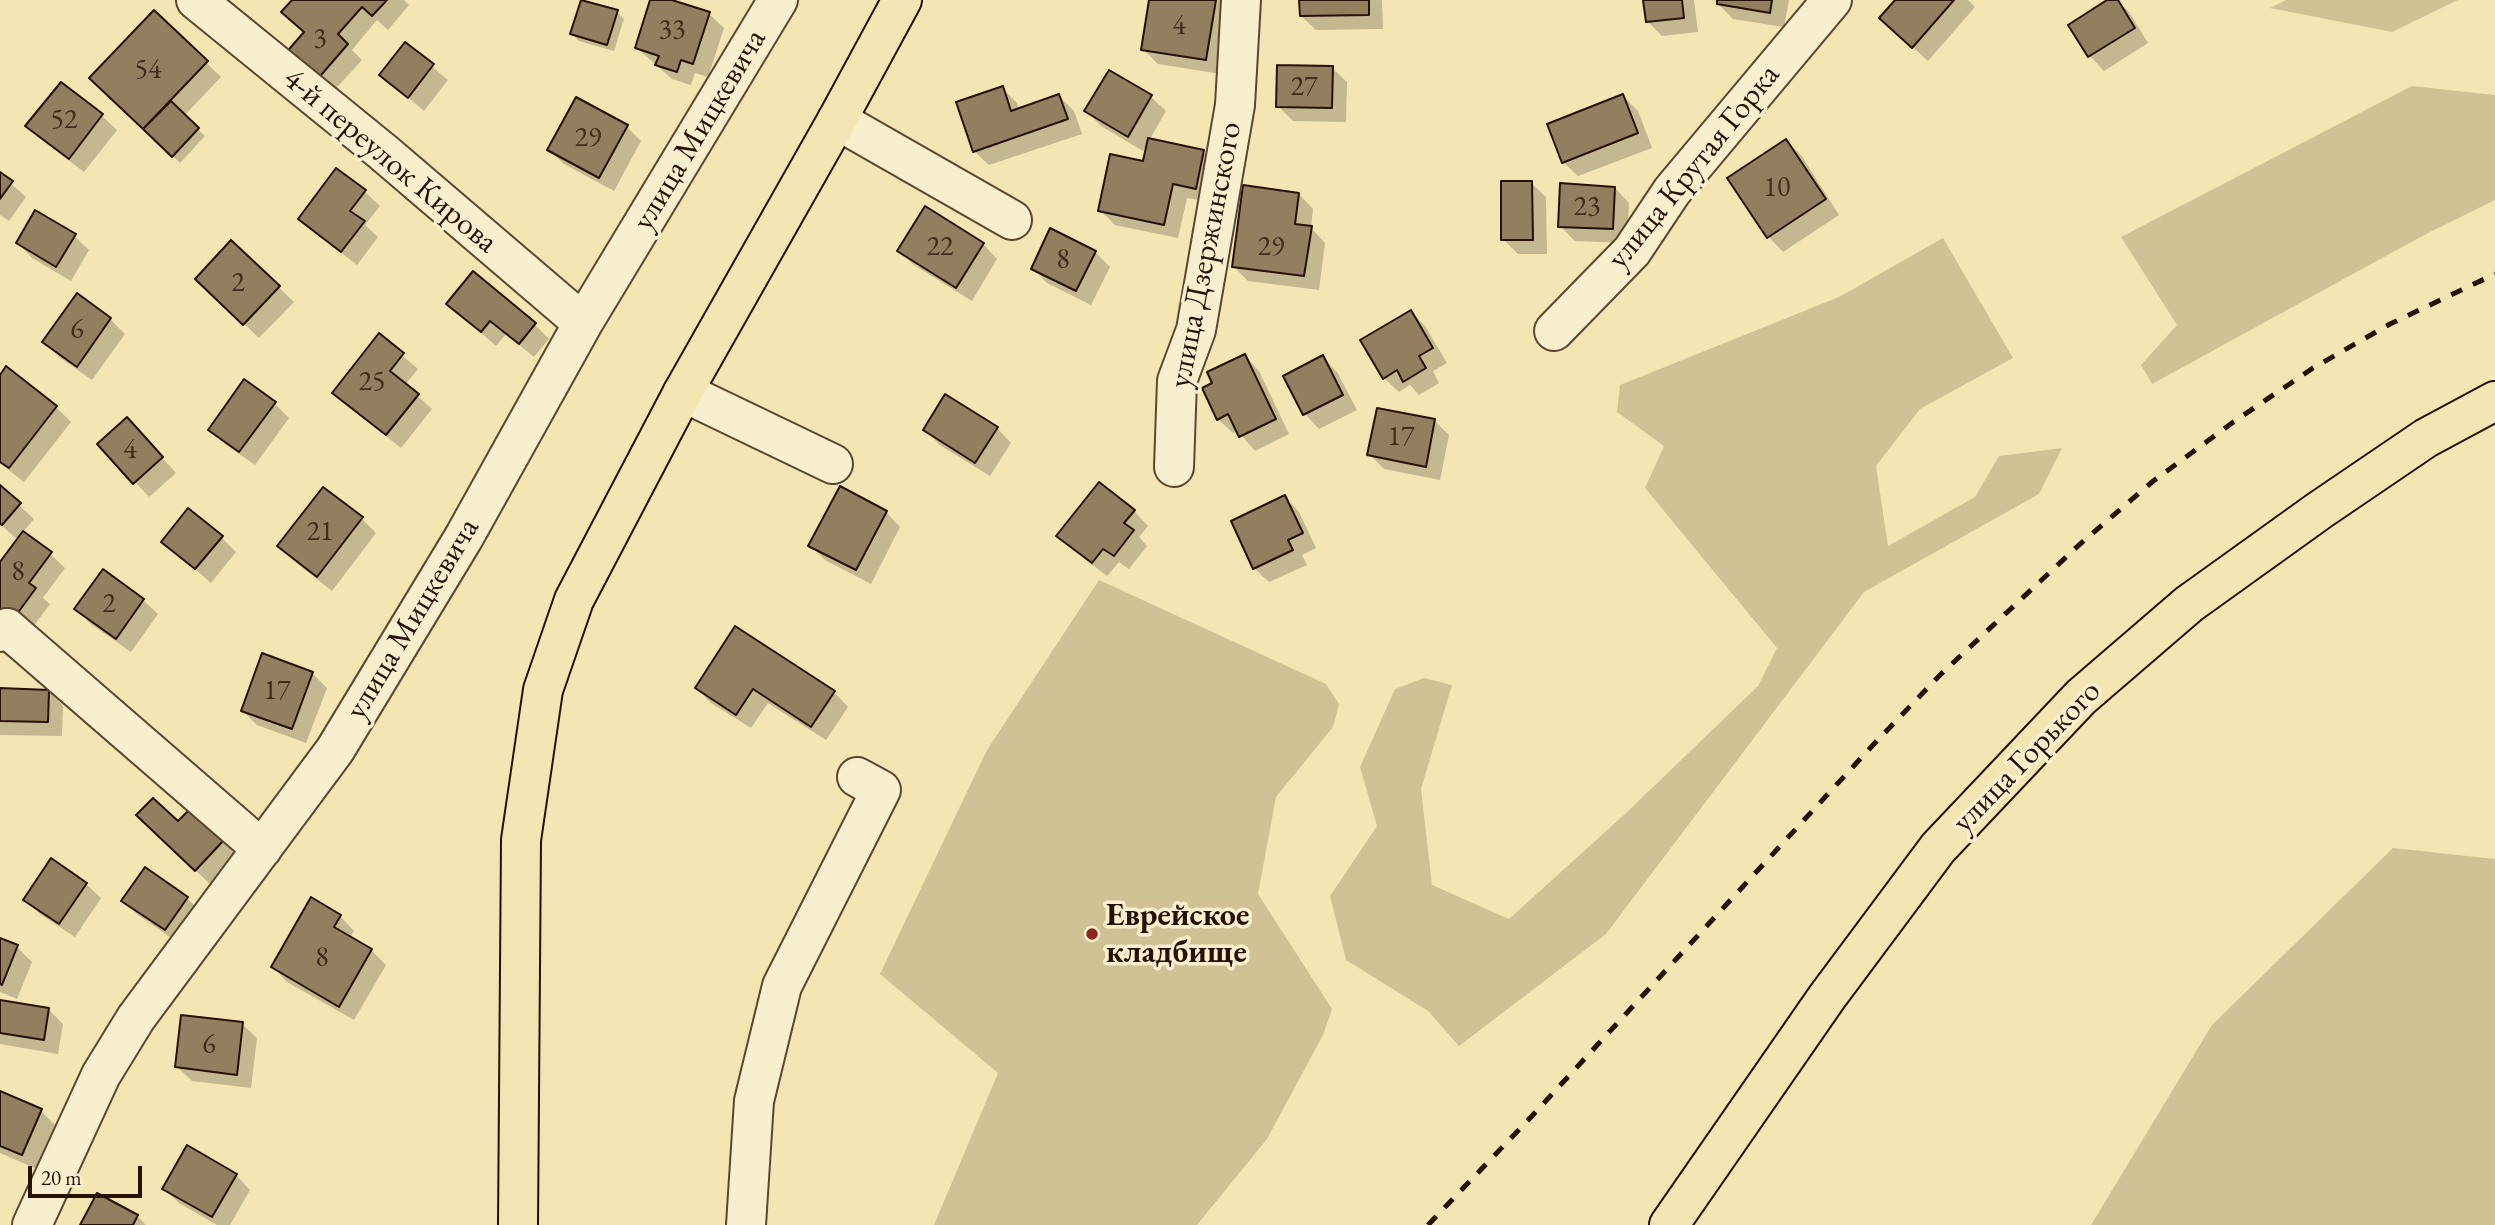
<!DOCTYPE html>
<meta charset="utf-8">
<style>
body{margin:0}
#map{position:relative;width:2495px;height:1225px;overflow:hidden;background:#f4e6b3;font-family:"EB Garamond",serif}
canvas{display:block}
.scale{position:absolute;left:28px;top:1166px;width:114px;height:32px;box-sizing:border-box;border:4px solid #271006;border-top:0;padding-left:9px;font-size:21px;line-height:24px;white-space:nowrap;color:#271006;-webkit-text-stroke:5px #f8efce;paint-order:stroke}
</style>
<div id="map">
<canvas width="2495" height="1225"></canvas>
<div class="scale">20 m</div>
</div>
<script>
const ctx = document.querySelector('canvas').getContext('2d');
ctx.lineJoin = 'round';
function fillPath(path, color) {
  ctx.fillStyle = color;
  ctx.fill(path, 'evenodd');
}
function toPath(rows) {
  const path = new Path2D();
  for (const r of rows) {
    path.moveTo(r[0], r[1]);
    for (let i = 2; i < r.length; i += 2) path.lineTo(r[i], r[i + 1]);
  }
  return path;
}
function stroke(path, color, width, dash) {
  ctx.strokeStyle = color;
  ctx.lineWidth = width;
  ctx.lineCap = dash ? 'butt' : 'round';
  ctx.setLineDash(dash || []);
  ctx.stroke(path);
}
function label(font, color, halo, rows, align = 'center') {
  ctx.font = font + ' "EB Garamond",serif';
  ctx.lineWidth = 7;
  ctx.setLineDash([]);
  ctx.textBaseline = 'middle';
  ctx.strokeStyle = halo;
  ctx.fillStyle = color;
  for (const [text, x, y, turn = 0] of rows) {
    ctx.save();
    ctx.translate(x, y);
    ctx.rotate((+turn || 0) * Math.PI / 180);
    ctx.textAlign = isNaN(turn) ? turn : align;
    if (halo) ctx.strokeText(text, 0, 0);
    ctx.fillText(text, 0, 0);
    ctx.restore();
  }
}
const green = toPath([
 [2286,0,2458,0,2392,32,2270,8],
 [2412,86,2495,95,2495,200,2426,234,2152,384,2141,365,2177,325,2121,237],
 [1943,238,2013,358,1920,409,1876,466,1888,546,1975,497,1999,456,2062,448,2039,494,1864,592,1606,934,1459,1046,1428,1011,1346,960,1330,896,1377,826,1360,767,1395,689,1424,678,1452,685,1421,789,1432,885,1509,919,1625,814,1758,686,1777,648,1645,488,1664,446,1617,412,1620,385,1839,297],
 [1099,580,1326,684,1339,704,1333,727,1276,797,1258,894,1332,1009,1323,1035,1267,1139,1197,1225,934,1225,998,1073,880,974,987,750],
 [2393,848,2495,859,2495,1225,2091,1225,2212,1025]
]);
const shadow = toPath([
 [295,0,404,0,409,5,388,30,377,20,352,50,362,60,330,95,301,70,305,33],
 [652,0,667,0,709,14,724,28,708,77,695,73,691,85,672,79,637,48],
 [1151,0,1233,0,1221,74,1158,64,1143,49],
 [1301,0,1382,0,1383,29,1316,30,1301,16],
 [1645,0,1694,0,1698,32,1662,36,1647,21],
 [1719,0,1789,0,1784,27,1733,19,1718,4],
 [1897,0,1968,0,1975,7,1928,61,1896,32],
 [2110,0,2117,0,2129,12,2148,43,2104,71,2090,56,2071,25],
 [154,12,221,77,184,116,205,136,180,163,106,92],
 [617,12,624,19,614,51,579,41,572,34],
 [405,44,448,80,424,111,382,75],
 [1332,68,1347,82,1346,122,1293,121,1278,106],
 [1109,72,1151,97,1166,111,1143,151,1101,126,1086,111],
 [61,84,102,116,117,130,84,172,42,140,28,126],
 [1002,88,1017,103,1019,110,1059,96,1074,111,1082,134,989,165,974,151],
 [1623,96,1638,111,1652,148,1578,176,1563,162],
 [627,127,641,141,614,191,564,164,549,150],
 [1786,141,1801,155,1839,215,1783,252,1769,237],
 [1203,152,1218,166,1210,202,1187,198,1178,238,1115,225,1100,210,1145,163],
 [337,171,365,192,380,206,365,225,378,237,357,265,315,233,300,219],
 [0,174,26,197,9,221,0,215],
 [1531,183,1546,197,1547,254,1518,254,1503,239],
 [1615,188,1629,203,1627,243,1575,241,1560,226],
 [1299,194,1313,209,1311,228,1325,243,1319,290,1248,281,1233,266],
 [74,236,89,250,71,281,32,258,18,243],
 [232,242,294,302,259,338,212,293],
 [983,244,997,259,972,301,914,265,899,251],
 [1095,252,1110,267,1091,305,1047,283,1033,269],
 [77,296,110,319,125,334,92,380,59,357,45,342],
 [449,304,534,324,549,339,534,357,506,334,496,346],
 [1411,312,1425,326,1447,363,1433,371,1439,383,1419,395,1410,385,1399,392,1384,378],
 [379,336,418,369,405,385,432,409,401,448,349,407,334,393],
 [1245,356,1259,371,1289,434,1255,451,1238,431,1233,433,1218,419,1214,384],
 [1322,357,1337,372,1357,410,1319,429,1305,414],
 [7,369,56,407,71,422,24,482,0,463,0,378],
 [274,403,289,418,255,465,225,444,210,429],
 [1434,420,1449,435,1440,480,1384,469,1369,454],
 [997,428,1011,443,990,476,940,445,925,430],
 [141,434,176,473,149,497,100,444],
 [0,488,34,519,22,533,50,554,65,568,43,598,50,604,30,631,0,610,0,565,18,540,0,524],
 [324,489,362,519,376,533,332,591,294,561,279,546],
 [1285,497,1299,512,1316,548,1302,555,1307,565,1269,582,1254,568],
 [1134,511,1148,526,1139,537,1147,546,1129,569,1119,562,1107,576,1073,550,1059,535],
 [886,512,900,527,871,584,825,560,810,545],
 [221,537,236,552,211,583,163,541],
 [143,600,158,614,131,652,91,624,76,609],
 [735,629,834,692,848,707,826,740,768,703,751,728,711,703,697,688],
 [312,673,327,688,306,743,257,725,243,711],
 [0,690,49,691,63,706,62,736,0,735],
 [190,811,237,856,210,884,152,830,178,824],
 [86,884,101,898,75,937,40,914,25,899],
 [187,898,202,913,180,944,138,915,124,901],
 [340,916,354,931,350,938,371,950,386,965,354,1020,287,982,273,967],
 [0,940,17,947,32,962,17,999,0,992],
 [0,1002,48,1009,63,1024,58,1054,0,1044],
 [242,1024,257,1038,251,1088,192,1081,177,1067],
 [0,1093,41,1111,56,1126,37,1169,0,1153],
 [236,1175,250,1190,230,1225,217,1225,179,1203,164,1189],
 [137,1216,146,1225,82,1225]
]);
const building = toPath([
 [292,0,387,0,372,16,362,7,338,34,348,44,315,82,284,55,304,32,281,12,292,0],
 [581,0,618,10,607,45,570,34,581,0],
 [650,0,672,0,710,12,693,64,681,60,677,72,655,65,659,56,635,48,650,0],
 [1149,0,1216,0,1206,60,1141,50,1149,0],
 [1299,0,1369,0,1369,15,1300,16,1299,0],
 [1643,0,1682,0,1684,18,1646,22,1643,0],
 [1717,0,1772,0,1770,13,1717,4,1717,0],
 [1895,0,1954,0,1912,48,1879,18,1895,0],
 [2107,0,2118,0,2135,28,2088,57,2068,25,2107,0],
 [154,10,208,61,143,129,89,78,154,10],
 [405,42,434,64,408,98,379,75,405,42],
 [1277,65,1333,66,1332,108,1276,107,1277,65],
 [1109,70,1152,95,1128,137,1084,111,1109,70],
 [61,82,103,114,69,159,25,126,61,82],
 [1003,86,1011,111,1059,94,1068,119,973,152,956,102,1003,86],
 [1623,94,1638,133,1562,163,1547,124,1623,94],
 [576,97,628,125,599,178,547,150,576,97],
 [171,101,199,128,172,157,143,129,171,101],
 [1148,138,1204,150,1196,189,1173,184,1164,225,1098,211,1110,154,1143,161,1148,138],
 [1786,139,1826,199,1767,238,1727,178,1786,139],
 [336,168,366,190,350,211,365,221,341,252,298,219,336,168],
 [0,172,13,181,0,199,0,172],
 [1501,181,1532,181,1533,240,1501,240,1501,181],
 [1560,183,1615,187,1613,229,1558,227,1560,183],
 [1243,185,1299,193,1295,224,1312,226,1304,276,1232,267,1243,185],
 [925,206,984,243,956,288,897,251,925,206],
 [35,210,76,234,56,267,16,243,35,210],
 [1050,228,1096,251,1076,291,1031,269,1050,228],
 [231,240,280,286,243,325,195,279,231,240],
 [473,271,536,323,519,344,490,321,481,332,446,304,473,271],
 [77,293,111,318,77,367,42,342,77,293],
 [1411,310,1433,348,1419,356,1426,368,1403,382,1397,370,1383,379,1360,340,1411,310],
 [379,333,404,353,390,371,419,394,386,435,332,393,379,333],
 [1245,354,1276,419,1239,437,1228,414,1217,420,1202,388,1212,383,1207,372,1245,354],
 [1323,355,1343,395,1303,415,1283,376,1323,355],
 [6,366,57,406,9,468,0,462,0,375,6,366],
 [244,379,276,402,239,452,208,430,244,379],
 [945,394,998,427,975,463,923,430,945,394],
 [1377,408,1435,419,1426,467,1367,455,1377,408],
 [127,417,163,457,133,484,97,444,127,417],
 [1099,482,1135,510,1124,523,1134,530,1114,556,1103,549,1092,563,1056,536,1099,482],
 [0,485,21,503,2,525,0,524,0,485],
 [840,486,887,511,856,570,808,546,840,486],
 [323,487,363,517,317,577,277,546,323,487],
 [1285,495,1303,533,1288,540,1293,550,1253,569,1231,521,1285,495],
 [188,508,223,536,195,569,161,542,188,508],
 [23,531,52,552,29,583,36,588,14,618,0,608,0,562,23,531],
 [103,569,144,599,116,639,74,609,103,569],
 [735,626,835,691,811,727,753,689,736,715,695,688,735,626],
 [262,653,313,672,292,729,241,711,262,653],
 [0,688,49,690,48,722,0,721,0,688],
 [153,798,178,821,190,809,224,840,195,871,136,815,153,798],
 [51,858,87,883,59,924,23,900,51,858],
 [145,867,188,897,165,930,121,901,145,867],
 [311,897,341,915,334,927,372,949,339,1007,271,967,311,897],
 [0,938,18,945,2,985,0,984,0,938],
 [0,1000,49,1008,44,1040,0,1033,0,1000],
 [181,1015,243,1022,237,1075,175,1067,181,1015],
 [0,1091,42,1109,22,1155,0,1146,0,1091],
 [187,1145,237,1174,212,1217,162,1189,187,1145],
 [97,1193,138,1215,133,1225,80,1225,97,1193]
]);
const minor = toPath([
 [196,0,383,152,583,323],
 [837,120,1012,220],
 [1554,331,1632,251,1672,191,1832,0],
 [683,392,833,464],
 [1174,467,1177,381,1196,330,1235,105,1241,0],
 [0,632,7,628,262,849],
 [32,1225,101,1075,136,1018,335,750,464,537,583,323,778,0],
 [746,1225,754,1101,782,986,881,790,857,777]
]);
const major = toPath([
 [518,1225,521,840,543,690,574,600,683,392,837,120,902,0],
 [1669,1225,1827,997,1938,848,2081,697,2189,604,2320,510,2426,438,2495,401]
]);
const rail = toPath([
 [1428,1225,1532,1116,1873,745,1940,675,2079,545,2152,482,2232,423,2313,368,2390,324,2495,274]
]);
const markers = [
 [1092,934,7,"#8f2418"]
];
const numberNames = [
 ["4",1179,26],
 ["33",672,30],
 ["3",320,39],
 ["54",148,70],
 ["27",1304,87],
 ["52",64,120],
 ["29",588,138],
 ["10",1777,188],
 ["23",1587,207],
 ["22",940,247],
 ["29",1271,247],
 ["8",1063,260],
 ["2",238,283],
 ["6",77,330],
 ["25",372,382],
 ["17",1401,437],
 ["4",130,450],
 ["21",320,532],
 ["8",18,572],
 ["2",109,604],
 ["17",277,691],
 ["8",322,958],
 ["6",209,1045]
];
const streetNames = [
 ["улица Мицкевича",700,130,-59],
 ["4-й переулок Кирова",390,161,40],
 ["улица Крутая Горка",1694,167,-51],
 ["улица Дзержинского",1206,255,-79],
 ["улица Мицкевича",413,619,-59],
 ["улица Горького",2027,757,-46]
];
const poiNames = [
 ["Еврейское",1106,916],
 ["кладбище",1106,953]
];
fillPath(green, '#d1c296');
fillPath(shadow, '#0003');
fillPath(building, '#927f60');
stroke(building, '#271006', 2);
stroke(minor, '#5a4631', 42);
stroke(major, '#271006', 42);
stroke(minor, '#f8efce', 38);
stroke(major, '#f4e6b3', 38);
stroke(rail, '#271006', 5, [12, 12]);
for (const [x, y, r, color] of markers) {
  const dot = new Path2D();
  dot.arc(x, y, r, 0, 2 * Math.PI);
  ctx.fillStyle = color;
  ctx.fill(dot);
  stroke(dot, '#f8efce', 2.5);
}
label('28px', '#422c1c', null, numberNames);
label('32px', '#271006', '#f8efce', streetNames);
label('bold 32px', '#271006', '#f8efce', poiNames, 'left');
</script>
